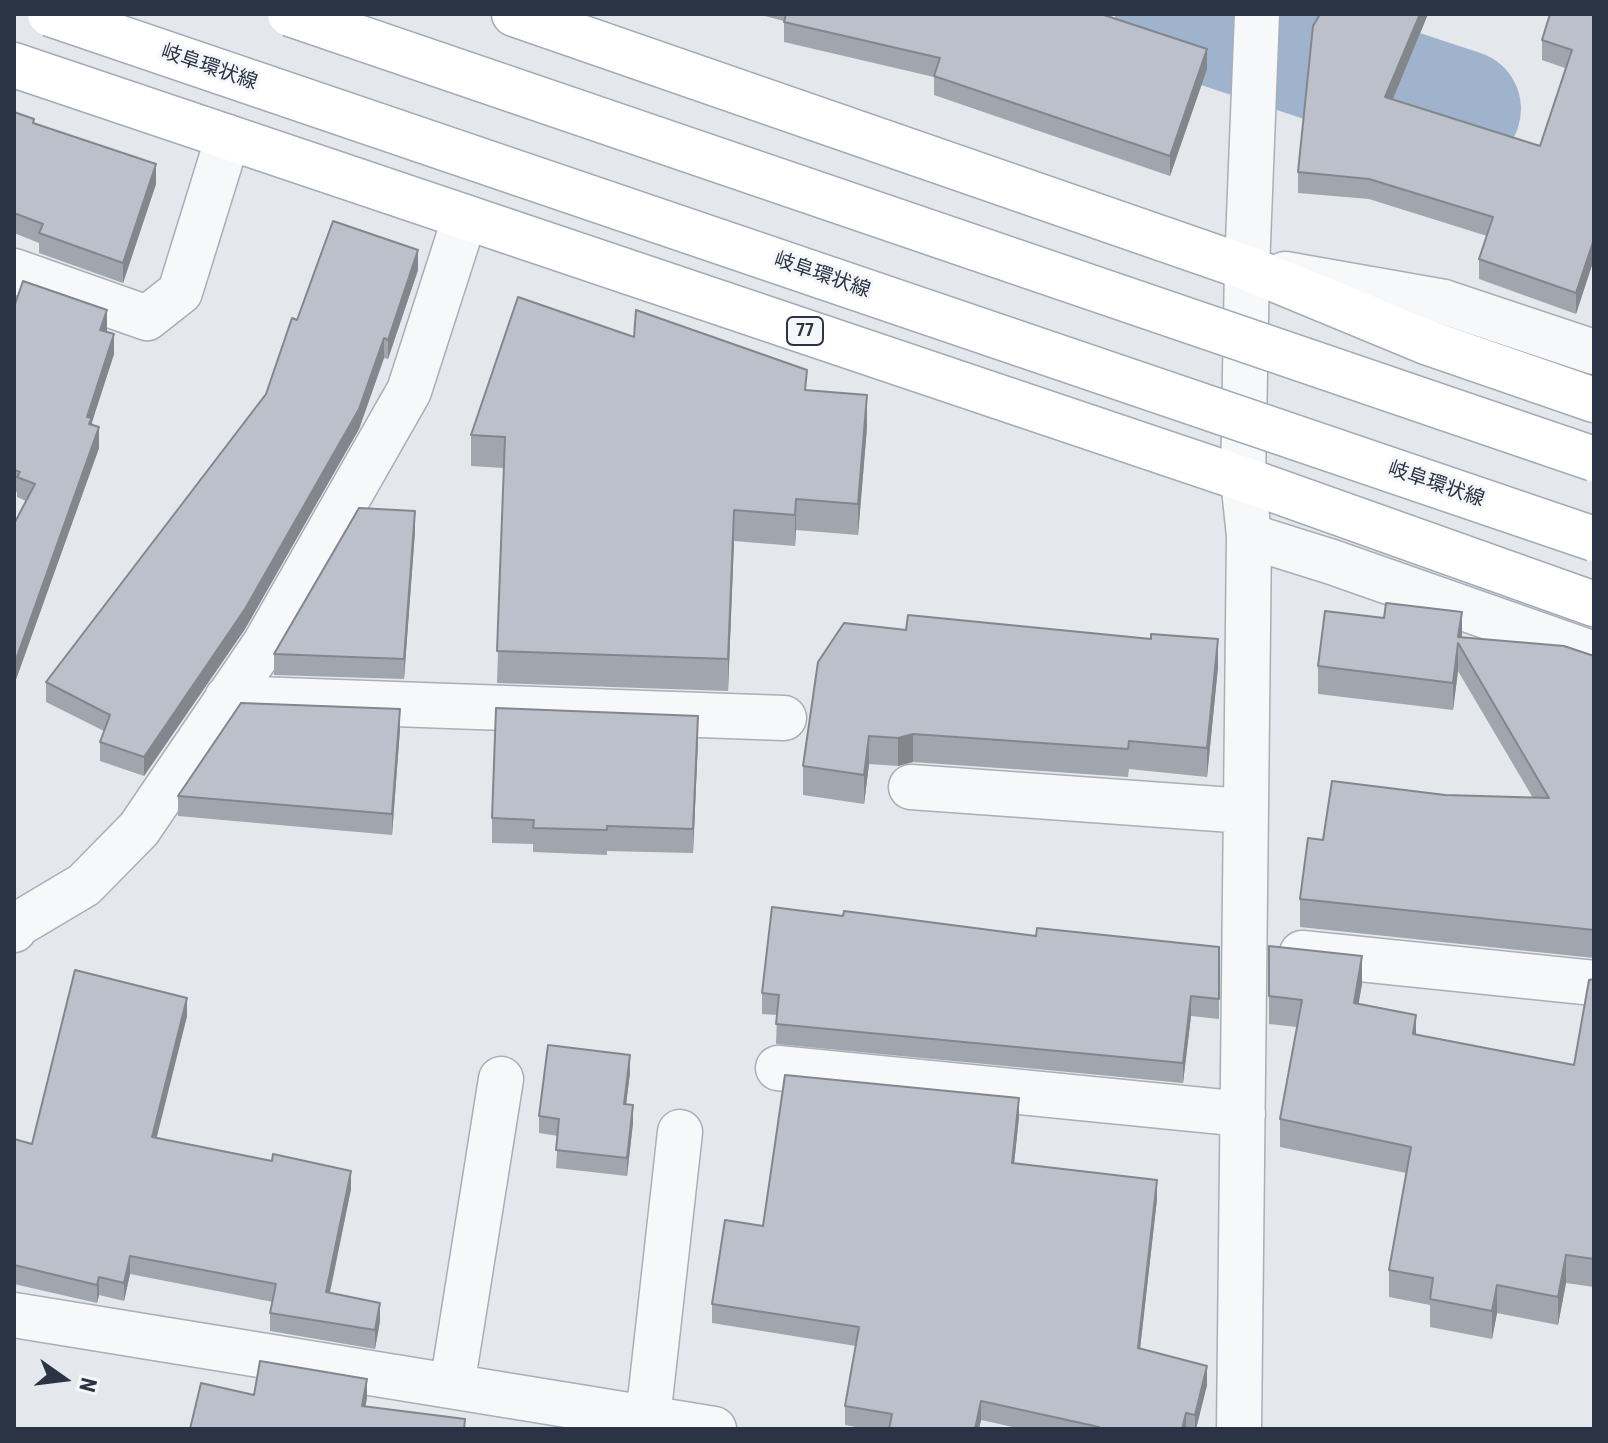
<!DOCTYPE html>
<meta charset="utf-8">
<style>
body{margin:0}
#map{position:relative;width:1608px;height:1443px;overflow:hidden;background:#e4e7ec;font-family:"Roboto Condensed",sans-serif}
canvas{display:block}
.frame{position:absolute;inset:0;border:16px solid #2b3445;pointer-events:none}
.north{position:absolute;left:24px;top:1339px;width:80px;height:80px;-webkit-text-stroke:6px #f4f6f9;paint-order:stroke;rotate:104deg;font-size:22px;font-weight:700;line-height:32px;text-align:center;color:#2b3445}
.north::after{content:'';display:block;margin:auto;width:28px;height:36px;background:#2b3445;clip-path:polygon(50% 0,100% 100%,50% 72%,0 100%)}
</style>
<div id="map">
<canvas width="1608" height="1443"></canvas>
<div class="frame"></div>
<div class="north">N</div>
</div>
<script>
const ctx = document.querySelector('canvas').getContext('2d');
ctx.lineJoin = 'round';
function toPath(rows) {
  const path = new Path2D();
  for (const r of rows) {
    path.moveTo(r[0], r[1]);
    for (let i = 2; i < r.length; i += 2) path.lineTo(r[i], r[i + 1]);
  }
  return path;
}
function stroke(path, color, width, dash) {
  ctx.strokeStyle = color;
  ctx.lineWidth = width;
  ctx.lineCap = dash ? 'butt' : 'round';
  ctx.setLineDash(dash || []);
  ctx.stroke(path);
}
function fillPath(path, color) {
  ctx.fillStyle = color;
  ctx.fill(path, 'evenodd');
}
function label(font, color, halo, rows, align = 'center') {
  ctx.font = font + ' "Roboto Condensed","Noto Sans JP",sans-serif';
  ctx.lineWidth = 6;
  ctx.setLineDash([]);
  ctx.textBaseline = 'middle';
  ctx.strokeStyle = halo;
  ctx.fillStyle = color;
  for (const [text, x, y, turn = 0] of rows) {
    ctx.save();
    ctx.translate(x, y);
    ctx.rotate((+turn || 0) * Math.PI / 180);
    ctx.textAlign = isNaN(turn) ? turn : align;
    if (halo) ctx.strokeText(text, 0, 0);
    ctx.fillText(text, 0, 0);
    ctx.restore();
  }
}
const river = toPath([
 [1174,14,1462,109]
]);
const street = toPath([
 [14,271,147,318,180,292,228,137],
 [1285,274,1444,302,1594,352],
 [1249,536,1332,562,1594,654],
 [227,698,784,718],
 [911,787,1246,811],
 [14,930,15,926,84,885,139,829,266,642,409,391,465,217],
 [1302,953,1594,983],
 [778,1068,1243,1114],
 [14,1315,714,1429],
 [452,1386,501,1079],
 [648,1418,680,1132],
 [1239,1429,1249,536,1243,479,1247,268,1257,14]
]);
const primary = toPath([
 [514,14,1247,268,1426,342,1594,400],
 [14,65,1243,479,1594,604]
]);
const primaryBridge = toPath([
 [50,14,1594,539],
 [290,14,1594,459]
]);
const wall = toPath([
 [757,14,1101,14,1207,69,1170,176,934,95,934,77,784,42,784,21],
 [1320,14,1428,14,1393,99,1540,146,1565,68,1542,60,1542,40,1594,14,1594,259,1576,314,1479,279,1479,259,1487,236,1369,199,1298,193,1298,172],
 [14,112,156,184,123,283,39,253,39,243,14,233],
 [418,270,388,359,384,358,359,429,245,629,144,776,100,761,100,742,104,731,46,702,46,682,266,394,297,320],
 [14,307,107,330,114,354,92,422,99,448,14,685,14,524,26,501,17,497,17,492,14,491],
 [634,337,807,391,867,427,858,535,796,530,795,546,734,541,728,691,497,683,504,468,471,466,471,435],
 [415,531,404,679,274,675,274,654],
 [1384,618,1462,637,1594,656,1594,958,1300,927,1300,899,1323,840,1445,795,1533,798,1458,671,1453,710,1318,694,1318,666],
 [818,662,1218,667,1207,777,1129,769,1128,777,913,762,898,766,869,764,864,804,803,795,803,766],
 [400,729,392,835,178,816,178,796],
 [698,740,693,853,607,851,607,855,533,852,533,844,492,843,492,818],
 [1036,936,1219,947,1219,1019,1191,1016,1183,1083,776,1044,777,1015,762,1014,762,993],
 [1269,946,1362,984,1358,1004,1416,1035,1574,1065,1594,979,1594,1287,1566,1283,1558,1325,1497,1313,1492,1339,1430,1327,1430,1305,1389,1297,1389,1270,1406,1173,1280,1147,1280,1119,1297,1027,1269,1024],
 [187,1016,157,1137,351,1189,330,1293,380,1321,375,1349,270,1331,270,1313,273,1302,130,1274,124,1301,99,1295,97,1303,14,1284,14,1139,32,1144],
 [630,1073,626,1104,633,1123,627,1176,556,1168,558,1136,539,1133,539,1116],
 [1019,1117,1014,1164,1157,1199,1140,1348,1207,1385,1196,1429,1022,1429,981,1420,979,1429,868,1429,845,1425,845,1406,856,1346,712,1323,712,1304,763,1226]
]);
const shadedWall = toPath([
 [1420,14,1428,14,1385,118,1385,97],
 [1207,49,1207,69,1170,176,1170,156],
 [156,164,156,184,123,283,123,263],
 [1594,239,1594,259,1576,314,1576,293],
 [418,250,418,270,388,359,388,340],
 [107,310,107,330,100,350,100,330],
 [114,334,114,354,92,422,92,438,87,417],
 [384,338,384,358,359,429,245,629,144,776,144,757],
 [867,395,867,427,858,535,858,504],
 [99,427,99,448,14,685,14,665],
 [796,499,796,530,795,546,795,515],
 [734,510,734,541,728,691,728,659],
 [415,511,415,531,404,679,404,659],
 [1462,612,1462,640,1458,637],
 [1218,639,1218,667,1207,777,1207,748],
 [1458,643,1458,671,1453,710,1453,683],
 [400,709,400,729,392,835,392,814],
 [698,716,698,740,693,853,693,829],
 [913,734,913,762,898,766,898,738],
 [869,736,869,764,864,804,864,775],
 [1362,956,1362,984,1354,1031,1354,1003],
 [1191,996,1191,1016,1183,1083,1183,1063],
 [187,998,187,1016,152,1155,152,1137],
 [1416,1015,1416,1043,1413,1034],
 [630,1055,630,1073,624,1121,624,1104],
 [1019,1098,1019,1117,1012,1183,1012,1163],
 [633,1105,633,1123,627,1176,627,1158],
 [351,1171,351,1189,326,1310,326,1292],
 [1157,1180,1157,1199,1138,1367,1138,1348],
 [1566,1255,1566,1283,1558,1325,1558,1297],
 [130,1256,130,1274,124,1301,124,1283],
 [99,1277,99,1295,97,1303,97,1285],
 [1497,1285,1497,1313,1492,1339,1492,1311],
 [380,1303,380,1321,375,1349,375,1330],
 [1207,1366,1207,1385,1196,1429,1195,1429,1195,1415],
 [367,1379,367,1398,362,1425,362,1406],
 [981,1401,981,1420,979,1429,975,1429],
 [1186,1413,1186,1429,1182,1429]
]);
const building = toPath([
 [786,14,1101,14,1207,49,1170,156,934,76,940,58,784,22,786,14],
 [1320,14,1420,14,1385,97,1540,146,1572,50,1542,40,1550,14,1594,14,1594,239,1576,293,1479,259,1493,217,1369,179,1298,172,1313,26,1320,14],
 [14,112,34,119,33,123,156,164,123,263,39,233,43,224,14,213,14,112],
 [333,221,418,250,388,340,384,338,359,409,245,609,144,757,100,742,110,715,46,682,266,394,292,318,297,320,333,221],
 [23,281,107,310,100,330,114,334,87,417,92,418,89,424,99,427,14,665,14,524,35,484,17,477,20,472,14,470,14,307,23,281],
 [518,297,634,337,636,310,807,370,805,390,867,395,858,504,796,499,795,515,734,510,728,659,497,651,505,437,471,435,518,297],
 [359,508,415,511,404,659,274,654,359,508],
 [1386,603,1462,612,1458,637,1564,646,1594,656,1594,930,1300,899,1308,838,1323,840,1332,781,1445,795,1549,798,1458,643,1453,683,1318,666,1325,611,1384,618,1386,603],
 [908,615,1151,639,1151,634,1218,639,1207,748,1129,741,1128,749,913,734,898,738,869,736,864,775,803,766,818,662,844,623,906,630,908,615],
 [241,703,400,709,392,814,178,796,241,703],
 [496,708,698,716,693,829,607,826,607,830,533,828,534,820,492,818,496,708],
 [772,907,843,916,844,911,1036,936,1037,928,1219,947,1219,999,1191,996,1183,1063,776,1024,779,995,762,993,772,907],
 [1269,946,1362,956,1354,1003,1416,1015,1413,1034,1574,1065,1589,980,1594,979,1594,1259,1566,1255,1558,1297,1497,1285,1492,1311,1430,1299,1433,1278,1389,1270,1411,1147,1280,1119,1302,1000,1269,996,1269,946],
 [75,970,187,998,152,1137,272,1161,273,1154,351,1171,326,1292,380,1303,375,1330,270,1313,276,1284,130,1256,124,1283,99,1277,97,1285,14,1265,14,1139,32,1144,75,970],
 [548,1045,630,1055,624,1104,633,1105,627,1158,556,1150,559,1119,539,1116,548,1045],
 [785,1075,1019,1098,1012,1163,1157,1180,1138,1348,1207,1366,1195,1415,1186,1413,1182,1429,1099,1429,1099,1427,981,1401,975,1429,889,1429,892,1414,845,1406,859,1327,712,1304,725,1220,763,1226,785,1075],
 [260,1361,367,1379,362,1406,465,1419,464,1429,190,1429,201,1383,254,1395,260,1361]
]);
const shields = [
 [805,331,36]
];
const shieldNames = [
 ["77",805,331]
];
const streetNames = [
 ["岐阜環状線",209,68,19],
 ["岐阜環状線",822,276,19],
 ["岐阜環状線",1436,485,19]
];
stroke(river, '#9fb4cc', 118);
stroke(street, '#a9aeb7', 47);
stroke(primary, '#a3abb8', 47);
stroke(street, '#f7f8fa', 44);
stroke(primary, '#fff', 44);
stroke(primaryBridge, '#a3abb8', 47, []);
stroke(primaryBridge, '#fff', 44);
fillPath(wall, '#a1a5ae');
fillPath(shadedWall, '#83868d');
fillPath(building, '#bbc0ca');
stroke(building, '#83868d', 2);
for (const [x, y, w] of shields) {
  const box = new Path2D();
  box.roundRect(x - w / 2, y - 14, w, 28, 6);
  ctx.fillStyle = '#f4f6f9';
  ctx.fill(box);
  stroke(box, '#2b3445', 2);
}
label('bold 18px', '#2b3445', null, shieldNames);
label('20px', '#2b3445', '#f4f6f9', streetNames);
</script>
